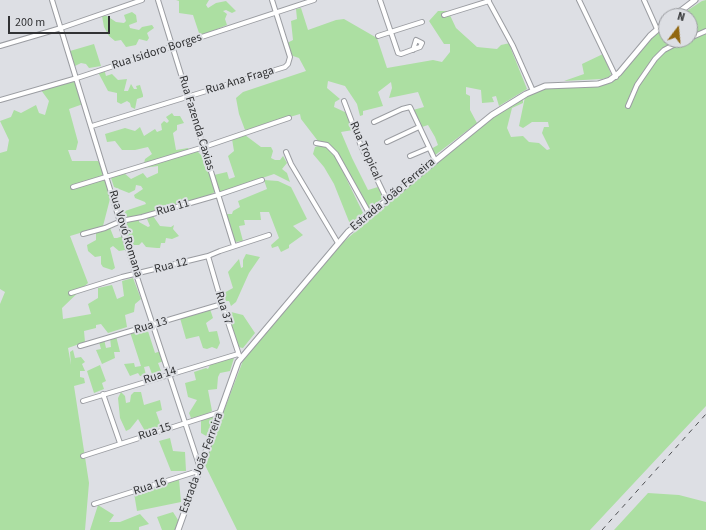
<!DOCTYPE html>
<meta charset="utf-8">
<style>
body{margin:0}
#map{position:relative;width:706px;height:530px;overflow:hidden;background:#dddfe4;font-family:"Source Sans 3",sans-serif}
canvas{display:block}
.north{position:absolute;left:658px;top:8px;width:40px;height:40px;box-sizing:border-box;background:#dddfe4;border:1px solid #989a9e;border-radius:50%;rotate:16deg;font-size:11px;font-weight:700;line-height:16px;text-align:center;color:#313234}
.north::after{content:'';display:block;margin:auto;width:14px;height:18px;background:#91670f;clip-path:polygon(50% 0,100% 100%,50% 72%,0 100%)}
.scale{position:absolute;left:8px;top:16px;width:102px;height:18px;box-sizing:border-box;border:2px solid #313234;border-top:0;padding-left:5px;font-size:12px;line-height:14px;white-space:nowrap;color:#313234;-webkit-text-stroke:3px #dddfe4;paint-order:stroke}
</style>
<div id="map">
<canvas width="706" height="530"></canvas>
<div class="north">N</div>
<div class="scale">200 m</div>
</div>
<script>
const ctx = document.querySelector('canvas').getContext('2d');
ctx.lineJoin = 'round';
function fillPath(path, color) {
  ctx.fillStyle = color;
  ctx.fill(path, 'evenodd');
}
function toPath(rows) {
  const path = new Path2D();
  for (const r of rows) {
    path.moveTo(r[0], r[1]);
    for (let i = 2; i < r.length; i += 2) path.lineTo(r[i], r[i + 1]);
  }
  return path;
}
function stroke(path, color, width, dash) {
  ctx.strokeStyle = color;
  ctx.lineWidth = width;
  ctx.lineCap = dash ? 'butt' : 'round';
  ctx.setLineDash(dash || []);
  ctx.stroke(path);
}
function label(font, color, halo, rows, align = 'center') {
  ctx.font = font + ' "Source Sans 3",sans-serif';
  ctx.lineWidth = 4;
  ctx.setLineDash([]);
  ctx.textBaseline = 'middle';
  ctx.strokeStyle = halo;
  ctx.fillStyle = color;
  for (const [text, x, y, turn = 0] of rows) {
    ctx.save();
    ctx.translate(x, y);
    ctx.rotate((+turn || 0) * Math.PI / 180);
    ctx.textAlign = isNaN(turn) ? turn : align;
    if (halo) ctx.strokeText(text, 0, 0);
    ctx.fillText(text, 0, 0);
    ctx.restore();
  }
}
const green = toPath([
 [176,0,209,0,206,5,208,8,216,3,226,1,236,11,232,13,226,10,223,11,227,14,225,19,227,25,200,36,193,15,179,13,179,1],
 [706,0,706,406,590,530,237,530,204,463,244,358,341,244,436,162,495,115,523,98,523,103,512,108,507,128,511,137,523,136,529,142,539,143,547,150,550,149,542,133,544,127,549,127,548,122,532,122,523,128,519,126,525,97,540,90,558,87,609,83,620,76,642,46,666,25,666,40,690,40,690,16,679,16,702,1],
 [301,8,308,30,336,20,344,19,377,38,387,68,433,60,442,62,450,52,450,44,444,44,429,21,438,11,448,11,456,28,477,47,497,49,501,45,510,43,511,49,527,89,499,106,496,96,492,97,494,102,482,103,481,90,466,87,466,94,470,96,470,110,477,123,434,156,431,149,438,145,435,137,428,125,422,127,413,110,424,107,418,92,389,98,392,88,391,82,378,92,383,106,363,111,363,115,360,116,357,104,345,86,328,81,327,88,340,99,335,102,334,107,347,113,353,130,341,132,352,158,368,190,378,187,383,198,368,209,351,177,345,176,363,213,350,224,334,184,324,167,313,154,315,147,321,145,301,119,300,114,245,130,239,114,236,98,243,92,306,71,299,58,290,55,287,43,293,40,291,21,297,19,296,9],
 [132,12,136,15,137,22,129,25,130,28,139,30,142,27,152,25,154,28,147,33,149,38,147,41,139,39,136,45,126,47,121,40,115,41,109,36,104,27,102,16,107,16,116,22,124,23,126,21,124,15],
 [94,44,101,66,89,68,86,64,81,63,75,66,70,51],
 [603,54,611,74,609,77,602,79,564,81,584,74,582,64],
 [104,69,106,76,112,74,118,80,127,79,124,91,128,91,131,84,134,89,137,89,136,86,140,85,143,95,143,97,137,99,135,109,131,107,130,103,127,101,121,104,117,102,117,93,108,91,99,74,100,70],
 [76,80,83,104,69,109,78,142,76,150,68,150,72,161,98,161,102,165,111,195,103,226,70,236,88,283,62,308,63,319,91,314,88,304,98,298,98,288,112,285,117,299,124,296,122,281,133,278,141,299,135,304,134,312,125,315,127,327,108,333,101,324,96,325,96,328,84,331,85,342,68,348,71,365,70,352,73,350,75,358,81,357,85,362,82,364,85,371,80,371,80,377,84,378,85,383,74,386,89,483,85,530,0,530,0,304,5,292,0,289,0,153,7,151,9,140,0,121,11,117,14,110,21,113,36,105,39,113,45,115,49,101,41,90],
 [172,113,174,116,180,116,184,123,177,125,177,130,173,133,176,150,188,148,191,152,197,151,201,155,207,163,215,192,206,197,192,201,184,208,160,210,148,214,123,218,121,214,122,212,146,204,145,202,135,198,134,195,143,189,141,186,136,185,135,190,129,193,114,187,111,178,124,173,131,179,143,173,147,178,158,173,158,166,143,168,145,159,152,154,148,147,135,150,122,150,115,141,107,142,105,134,125,128,135,131,140,127,144,136,155,129,157,132,162,130,161,124,164,121,167,123,169,121,166,117],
 [245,135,261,147,271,147,273,151,271,158,275,160,280,160,283,156,287,163,282,169,287,173,290,182,274,174,218,193,214,175,227,172,229,179,235,177,228,156,234,151,232,139],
 [264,180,278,181,291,187,307,219,293,226,303,235,289,245,289,248,281,252,278,246,272,248,271,245,279,238,269,212,260,212,261,220,244,220,245,225,239,226,243,241,235,242,226,214,232,214,233,211,240,207,238,201,267,189],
 [149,216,153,216,160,226,171,227,174,225,173,229,179,236,172,239,166,238,165,243,161,243,160,248,157,248,146,247,142,242,139,245,133,245,129,243,126,244,127,248,125,250,119,251,113,246,110,248,115,268,112,270,103,267,101,264,101,256,95,257,88,251,87,245,96,240,96,231,110,228,114,238,117,238,126,235,123,222,139,219,139,222,148,227,150,226,147,219],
 [246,254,260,257,249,273,236,302,231,306,229,301,224,301,222,294,233,288,228,272,239,259,241,268,243,267,243,260],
 [210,309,213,318,206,323,209,332,217,331,220,343,217,349,212,347,207,349,203,348,199,336,186,339,180,318],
 [227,311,243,315,255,333,243,348,238,347],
 [147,328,155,353,161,351,164,361,158,363,161,371,152,374,149,366,144,367,146,375,140,376,138,373,130,376,124,364,134,363,135,367,141,366,130,332],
 [116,336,120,352,114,352,115,358,102,364,96,350,101,349,99,342,104,339,106,348,111,347,110,337],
 [234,358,230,371,220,373,218,377,217,389,208,390,212,411,202,416,191,418,189,413,197,400,188,397,185,383,196,380,194,372,206,368,208,369,211,363],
 [100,365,106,381,102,383,104,389,94,393,87,371],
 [121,392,125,396,126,403,130,402,131,395,134,392,141,392,144,405,160,400,162,410,156,412,161,426,145,431,138,419,130,429,126,431,120,418,118,398],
 [217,415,208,437,201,433,201,419],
 [170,438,173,451,185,452,186,471,171,471,159,441],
 [179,479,181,502,137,511,134,493],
 [648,493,679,495,706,502,706,530,614,530],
 [98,505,114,515,109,522,120,522,140,514,149,524,139,527,139,530,90,530],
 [173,512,180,523,177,530,162,530,157,517]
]);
const minor = toPath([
 [52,0,136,274,200,468],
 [158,0,234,246],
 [380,0,398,53,401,54,420,47,422,43,416,40,413,50],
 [488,0,513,46,533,91],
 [579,0,616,77],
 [644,0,657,29],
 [444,15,489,1],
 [378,36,422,22],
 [690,38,706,31],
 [0,46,61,28,142,0],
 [0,100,77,78,314,0],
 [344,101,361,146,387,200],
 [628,106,637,85,655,59,664,50,683,40],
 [374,122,402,109,410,107,435,160],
 [92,126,285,67,288,64,290,57,272,0],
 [387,142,419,127],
 [316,143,327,145,336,154,369,213],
 [286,152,291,164,338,243],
 [410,156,429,148],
 [73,187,204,147,289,118],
 [83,234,105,228,121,221,142,217,218,195,262,180],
 [208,256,222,304,239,355],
 [71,293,122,277,208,256,220,251,269,235],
 [80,346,222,304],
 [103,394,120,443],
 [83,401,238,354],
 [83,456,220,412],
 [94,504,198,471]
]);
const tertiary = toPath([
 [674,16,695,0],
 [178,530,238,362,348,232,492,115,526,94,545,86,598,84,610,80,619,73,650,36,666,22]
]);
const rail = toPath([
 [602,530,706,414]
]);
const streetNames = [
 ["Rua Isidoro Borges",157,52,-18],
 ["Rua Ana Fraga",240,81,-17],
 ["Rua Fazenda Caxias",196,123,73],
 ["Rua Tropical",365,151,66],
 ["Estrada João Ferreira",393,195,-40],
 ["Rua 11",173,208,-16],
 ["Rua Vovó Romana",125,234,73],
 ["Rua 12",171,266,-14],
 ["Rua 37",223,308,73],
 ["Rua 13",151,326,-16],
 ["Rua 14",160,376,-17],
 ["Rua 15",155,432,-18],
 ["Estrada João Ferreira",202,463,-70],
 ["Rua 16",150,487,-18]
];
fillPath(green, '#acdfa2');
stroke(minor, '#9b9da2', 6);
stroke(tertiary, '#9b9da2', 7);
stroke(minor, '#fff', 4);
stroke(tertiary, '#fff', 5);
stroke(rail, '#4f5053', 1, [5, 5]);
label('12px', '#313234', '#dddfe4', streetNames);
</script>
